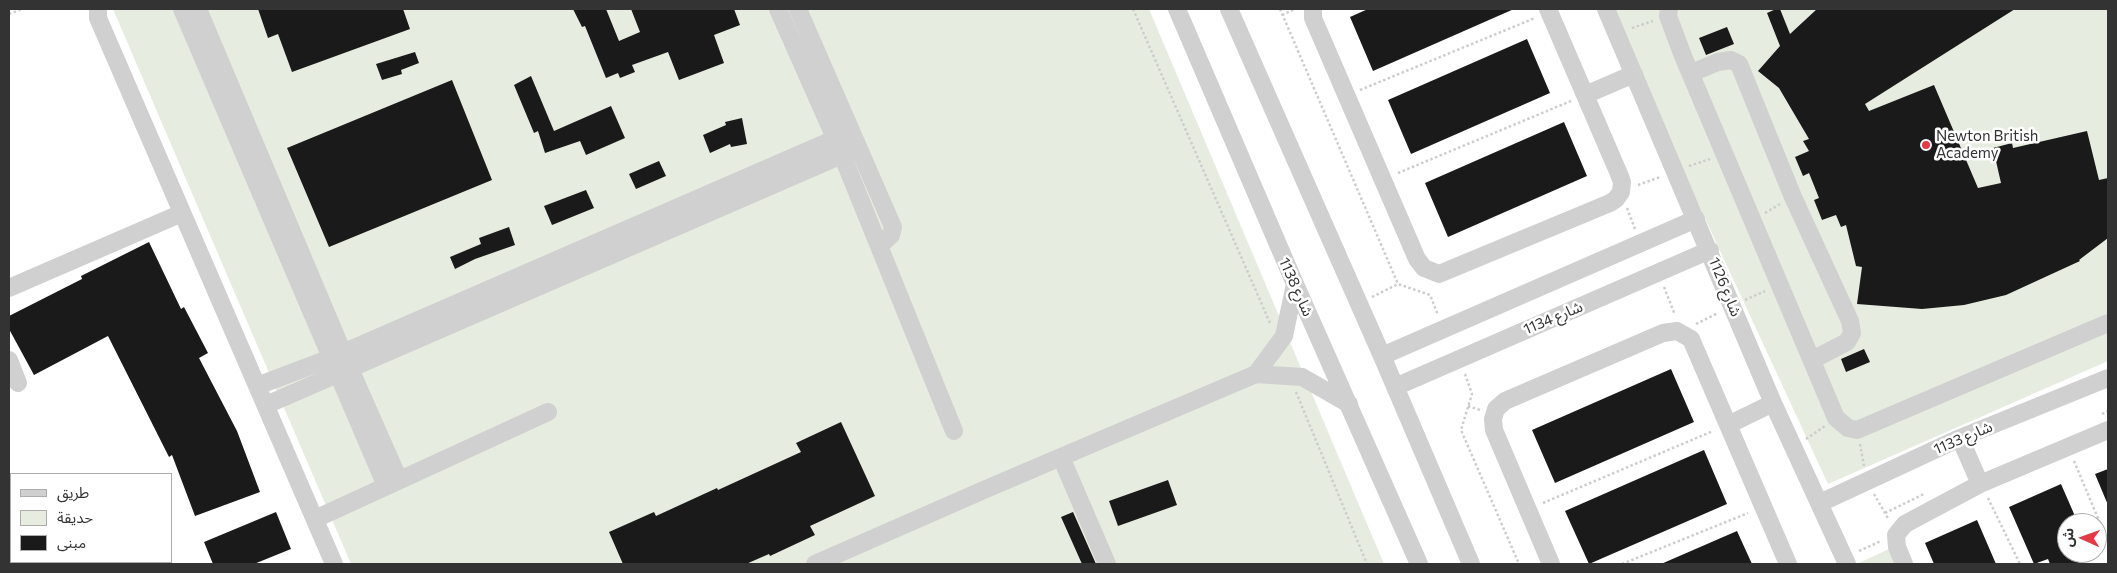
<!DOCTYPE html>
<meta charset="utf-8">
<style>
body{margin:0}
#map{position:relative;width:2117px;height:573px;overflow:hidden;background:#fff;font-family:Commissioner,"Noto Sans Arabic",sans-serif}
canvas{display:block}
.frame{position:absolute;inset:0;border:10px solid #333;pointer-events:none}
.legend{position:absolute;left:10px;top:473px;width:162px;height:90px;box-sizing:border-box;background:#fff;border:1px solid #adadad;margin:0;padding:6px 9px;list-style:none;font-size:15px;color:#333}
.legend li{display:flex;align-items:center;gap:10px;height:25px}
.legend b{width:25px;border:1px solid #adadad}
.north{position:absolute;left:2057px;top:513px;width:50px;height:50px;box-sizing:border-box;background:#fff;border:1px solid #adadad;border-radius:50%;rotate:272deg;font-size:14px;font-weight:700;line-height:20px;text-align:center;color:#333}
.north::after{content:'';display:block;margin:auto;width:18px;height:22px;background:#e63946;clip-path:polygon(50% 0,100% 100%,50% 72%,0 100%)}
</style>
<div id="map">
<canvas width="2117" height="573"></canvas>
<div class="frame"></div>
<ul class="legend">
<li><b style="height:6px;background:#d0d0d0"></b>طريق</li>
<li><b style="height:14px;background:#e6ecdf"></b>حديقة</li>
<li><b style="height:14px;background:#1a1a1a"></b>مبنى</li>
</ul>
<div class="north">ش</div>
</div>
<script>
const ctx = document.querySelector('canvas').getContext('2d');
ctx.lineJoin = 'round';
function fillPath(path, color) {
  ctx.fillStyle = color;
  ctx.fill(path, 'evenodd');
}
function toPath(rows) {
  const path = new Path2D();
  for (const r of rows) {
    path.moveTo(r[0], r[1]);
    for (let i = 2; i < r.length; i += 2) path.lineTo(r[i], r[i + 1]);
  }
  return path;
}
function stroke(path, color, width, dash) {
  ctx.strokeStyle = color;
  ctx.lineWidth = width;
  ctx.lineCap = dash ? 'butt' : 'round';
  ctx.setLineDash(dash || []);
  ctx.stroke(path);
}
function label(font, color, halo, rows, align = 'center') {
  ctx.font = font + ' Commissioner,"Noto Sans Arabic",sans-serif';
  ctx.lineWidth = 5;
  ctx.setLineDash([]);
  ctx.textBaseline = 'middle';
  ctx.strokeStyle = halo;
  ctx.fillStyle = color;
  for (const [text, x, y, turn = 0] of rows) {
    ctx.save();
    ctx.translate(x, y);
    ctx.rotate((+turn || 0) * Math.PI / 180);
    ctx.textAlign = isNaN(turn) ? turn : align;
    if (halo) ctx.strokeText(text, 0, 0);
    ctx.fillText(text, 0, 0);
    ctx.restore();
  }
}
const green = toPath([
 [113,9,1149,9,1384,564,351,564],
 [1608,9,2108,9,2108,361,1828,484],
 [1889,549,1895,564,1859,564,1859,563]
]);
const building = toPath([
 [258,9,403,9,410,29,292,72,278,34,268,38],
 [573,9,606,9,619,41,640,32,631,9,734,9,740,25,714,35,724,63,679,80,668,52,632,65,635,72,620,78,618,73,606,78,585,26,582,27],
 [1368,9,1514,9,1373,71,1350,17],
 [1776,9,1780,9,1790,34,1817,9,2015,9,1865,104,1869,111,1934,85,1978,188,2001,183,1993,148,2012,143,2013,148,2087,131,2099,180,2108,178,2108,238,2079,260,2080,261,2006,295,1964,305,1922,309,1857,304,1862,267,1856,266,1846,225,1841,227,1836,215,1822,220,1814,200,1819,198,1809,173,1803,176,1795,157,1809,151,1803,141,1809,139,1779,88,1758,71,1780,46,1767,13],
 [1727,27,1734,44,1706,55,1699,38],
 [1527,39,1550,93,1411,154,1388,100],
 [415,52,419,63,401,70,402,74,382,80,376,64],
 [531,76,554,131,611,106,625,138,586,155,580,141,545,153,538,131,534,133,514,85],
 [452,80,492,180,329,247,287,148],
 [742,118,747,144,731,147,730,144,710,153,703,135,726,125,725,122],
 [1564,122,1587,176,1448,237,1425,183],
 [659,161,666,176,636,189,629,174],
 [586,190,594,208,552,225,544,206],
 [509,227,515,245,475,259,455,269,450,257,481,244,479,238],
 [149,242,181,309,184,307,208,353,199,358,237,431,260,492,195,516,172,455,169,457,108,336,34,375,9,329,9,316,82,279,81,276],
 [1864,349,1870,362,1846,372,1841,359],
 [1671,369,1694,422,1555,483,1532,430],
 [841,422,875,496,810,526,815,535,770,556,769,554,746,564,623,564,609,532,654,512,656,516,717,488,718,490,801,452,796,443],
 [1704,450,1727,504,1589,564,1565,511],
 [2108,469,2108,505,2095,474],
 [1168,480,1177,505,1118,526,1109,501],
 [2061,484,2078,523,2067,523,2067,553,2075,553,2080,564,2050,564,2048,559,2034,564,2009,507],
 [276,512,291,549,254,564,213,564,204,542],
 [1073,512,1096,564,1082,564,1061,517],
 [1977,520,1996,564,1934,564,1925,543],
 [1737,531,1752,564,1661,564]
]);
const path = toPath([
 [1133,9,1270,323],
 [1280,9,1398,284],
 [9,14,22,9],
 [1282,15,1295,9],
 [1632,28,1653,21],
 [1360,90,1535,18],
 [1689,166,1710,159],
 [1398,173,1571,101],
 [1638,185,1660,177],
 [1627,208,1635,229],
 [1765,213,1780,204],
 [1664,287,1675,315],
 [1372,297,1398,284,1430,295,1438,315],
 [1745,300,1765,291],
 [1696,324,1718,313],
 [1465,374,1472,394,1461,430,1519,564],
 [1296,392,1367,564],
 [1468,406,1480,410],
 [2102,414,2108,411],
 [1806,439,1825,426],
 [1860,444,1864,466],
 [2074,461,2108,542],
 [1874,494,1889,520],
 [1988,498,2020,564],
 [1543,503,1713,431],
 [1885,513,1924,494],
 [1859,551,1881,541],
 [1622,564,1748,513]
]);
const minor = toPath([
 [98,9,98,18,334,564],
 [182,9,386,486],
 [198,9,343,353,399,480],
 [778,9,836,140,954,431],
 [798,9,893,227,891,235,879,246],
 [1177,9,1295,284,1419,564],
 [1229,9,1382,356,1471,564],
 [1313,9,1313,18,1417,259,1424,268,1439,274,1610,203,1616,199,1621,192,1622,182,1619,174,1548,9],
 [1606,9,1773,403,1847,564],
 [1669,9,1668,16,1683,56,1836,418,1848,428,1857,430,2108,323],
 [1691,73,1718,62,1731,60,1739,64,1793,197,1850,321,1852,333,1847,342,1812,360],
 [1585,95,1634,74],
 [9,288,182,213],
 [1382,356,1696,219],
 [9,360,18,383],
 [1256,374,1284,336,1295,284],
 [257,386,331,358,851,132],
 [1395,387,1710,250],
 [266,405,858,148],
 [1728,425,1773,403],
 [1960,438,1980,484],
 [1061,457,1107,564],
 [1820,503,1960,438,2108,378],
 [315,519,548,412],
 [815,564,986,489,1256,374,1302,377,1349,404],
 [1551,564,1494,430,1493,419,1496,409,1505,401,1663,333,1677,331,1691,339,1788,564],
 [1904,564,1897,547,1896,535,1905,524,1980,484,2108,430]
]);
const markers = [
 [1926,145,5,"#e63946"]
];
const poiNames = [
 ["Newton British",1936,136],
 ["Academy",1936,153]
];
const streetNames = [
 ["شارع 1138",1296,287,66],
 ["شارع 1126",1725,287,68],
 ["شارع 1134",1553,318,-23],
 ["شارع 1133",1963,438,-23]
];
fillPath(green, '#e6ecdf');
fillPath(building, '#1a1a1a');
stroke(path, '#cdcdcd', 2.5, [2.5, 2.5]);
stroke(minor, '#d0d0d0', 18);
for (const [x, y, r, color] of markers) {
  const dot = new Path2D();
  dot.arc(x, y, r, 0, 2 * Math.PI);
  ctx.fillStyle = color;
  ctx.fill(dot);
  stroke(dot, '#fff', 2);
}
label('15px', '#333', '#fff', poiNames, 'left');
label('15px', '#333', '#fff', streetNames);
</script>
